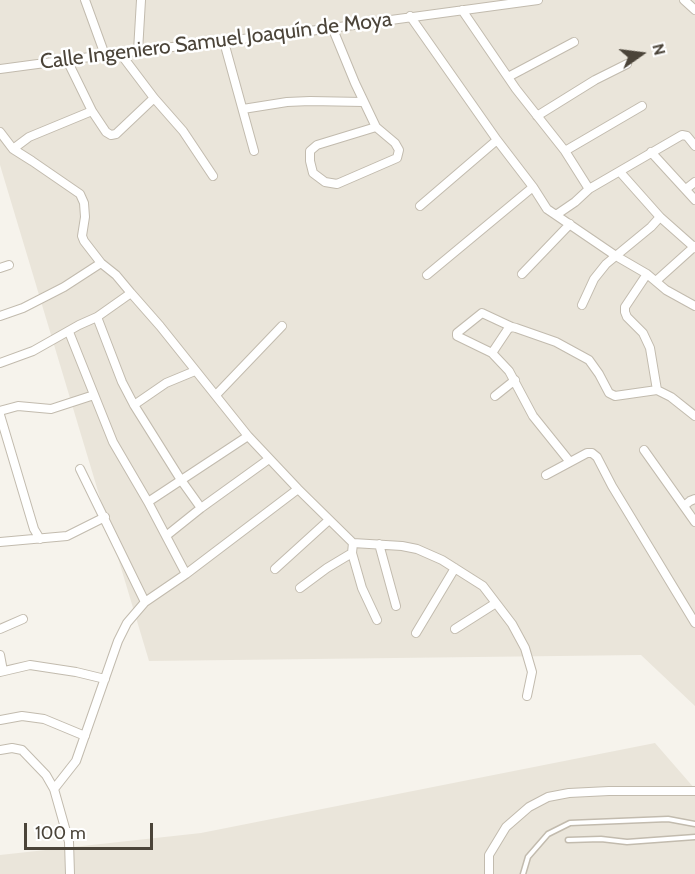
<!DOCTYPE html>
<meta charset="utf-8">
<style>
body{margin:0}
#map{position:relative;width:695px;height:874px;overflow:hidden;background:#f6f3ec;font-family:Cabin,sans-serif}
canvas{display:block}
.north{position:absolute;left:611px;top:24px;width:60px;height:60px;-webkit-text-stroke:4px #fff;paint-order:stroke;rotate:76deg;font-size:16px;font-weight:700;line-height:24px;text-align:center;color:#4b4439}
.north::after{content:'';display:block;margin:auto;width:21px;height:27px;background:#4b4439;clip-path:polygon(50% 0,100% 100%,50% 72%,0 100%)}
.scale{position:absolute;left:24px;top:823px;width:129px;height:27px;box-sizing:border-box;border:3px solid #4b4439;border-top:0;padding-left:8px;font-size:18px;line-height:21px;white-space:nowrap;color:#4b4439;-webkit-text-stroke:4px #fff;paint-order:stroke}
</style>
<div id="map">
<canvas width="695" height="874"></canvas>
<div class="north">N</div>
<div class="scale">100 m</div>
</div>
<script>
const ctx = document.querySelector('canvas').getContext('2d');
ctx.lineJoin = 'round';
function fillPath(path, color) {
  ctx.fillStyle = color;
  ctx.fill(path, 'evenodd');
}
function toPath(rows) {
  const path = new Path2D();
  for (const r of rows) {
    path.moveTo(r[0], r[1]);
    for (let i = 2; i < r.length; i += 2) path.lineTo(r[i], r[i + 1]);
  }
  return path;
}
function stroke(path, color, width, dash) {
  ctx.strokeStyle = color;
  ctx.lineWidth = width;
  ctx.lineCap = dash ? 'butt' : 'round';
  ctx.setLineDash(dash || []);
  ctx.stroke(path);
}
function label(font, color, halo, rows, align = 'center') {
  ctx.font = font + ' Cabin,sans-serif';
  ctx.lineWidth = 5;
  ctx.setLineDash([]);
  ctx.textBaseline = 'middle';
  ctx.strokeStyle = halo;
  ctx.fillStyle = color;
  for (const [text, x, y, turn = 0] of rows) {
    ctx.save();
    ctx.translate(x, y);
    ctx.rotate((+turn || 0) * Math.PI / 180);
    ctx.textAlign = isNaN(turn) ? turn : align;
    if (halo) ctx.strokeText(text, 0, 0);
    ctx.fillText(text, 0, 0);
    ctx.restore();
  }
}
const residential = toPath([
 [0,0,695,0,695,706,641,655,149,661,0,165],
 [655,743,695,789,695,874,0,874,0,855,201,833]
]);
const lane = toPath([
 [568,840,601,839,627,842,695,837],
 [523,874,528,857,548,834,570,823,668,819,695,824]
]);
const street = toPath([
 [85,0,105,55],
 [684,0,695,10],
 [462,10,516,89,565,151,589,189],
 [410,16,497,140,533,187,547,209,616,256,647,274,666,290,695,306],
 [332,27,355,83,376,127,395,143,399,150,397,158,337,184,325,182,313,173,310,161,310,151,317,145,376,127],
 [224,42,254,151],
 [138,51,141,0],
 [67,60,92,111],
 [0,69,120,53,295,33,538,0],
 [508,77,574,42],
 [154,98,183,131,213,176],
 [243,109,287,102,310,101,363,102],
 [537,116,595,80,627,64],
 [0,132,13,149,32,161,80,194,84,203,85,217,82,236,84,241,101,263,116,275,131,293,160,326,248,436,298,489,353,543,402,546,417,549,442,560,483,586,512,624,525,648,532,672,527,696],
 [13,149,29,137,92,111,106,132,111,135,116,134,154,98,120,53],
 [565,151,642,106],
 [651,152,695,200],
 [620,172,660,217],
 [686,189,695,182],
 [420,206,497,140],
 [556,215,575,202,589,189,682,135,687,136,695,146],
 [0,268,9,265],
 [522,274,570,224],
 [647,274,625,307,625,312,627,317,643,333,650,348,657,390],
 [427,275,533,187],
 [656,281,695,246],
 [582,305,594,279,606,264,651,227,660,217,695,248],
 [0,316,23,308,64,287,101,263],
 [97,317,122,382,134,405,181,480,201,508],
 [512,327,482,313,457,333,457,336,492,353,509,371,533,416,570,462],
 [69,332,113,442,148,502,186,574],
 [492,353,508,329,512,327,516,328,556,342,589,360,599,374,609,393,615,396,657,390,671,397,695,416],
 [0,363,33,351,79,325,97,317,131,293],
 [216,395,282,326],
 [495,396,515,380],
 [134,405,166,383,195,371],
 [0,411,18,406,51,409,94,395],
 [0,415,34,529,40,539],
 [644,450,695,522],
 [80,469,145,602],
 [546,475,587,453,592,453,597,457,612,486,695,623],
 [148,502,248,436],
 [684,506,690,501,695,499],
 [166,536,201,508,269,459],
 [0,542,67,536,105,517],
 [379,544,396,606],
 [352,553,362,588,377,620],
 [275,569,329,520],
 [300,588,327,568,352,553,353,543],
 [0,629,23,619],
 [455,629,496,603],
 [416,633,455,568],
 [0,655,3,671],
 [0,672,30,665,76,672,105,679],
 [0,720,22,716,44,719,85,736],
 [0,750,12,748,22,750,46,775,54,789,69,842,70,874],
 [54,789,76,761,118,641,127,623,145,602,186,574,298,489],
 [489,874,489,855,506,827,529,807,548,797,569,793,609,791,695,791]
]);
const streetNames = [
 ["Calle Ingeniero Samuel Joaquín de Moya",216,41,-7]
];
fillPath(residential, '#eae5da');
stroke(lane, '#c2bbae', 7);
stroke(street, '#c2bbae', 10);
stroke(lane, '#fff', 4);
stroke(street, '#fff', 8);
label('21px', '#4b4439', '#fff', streetNames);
</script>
